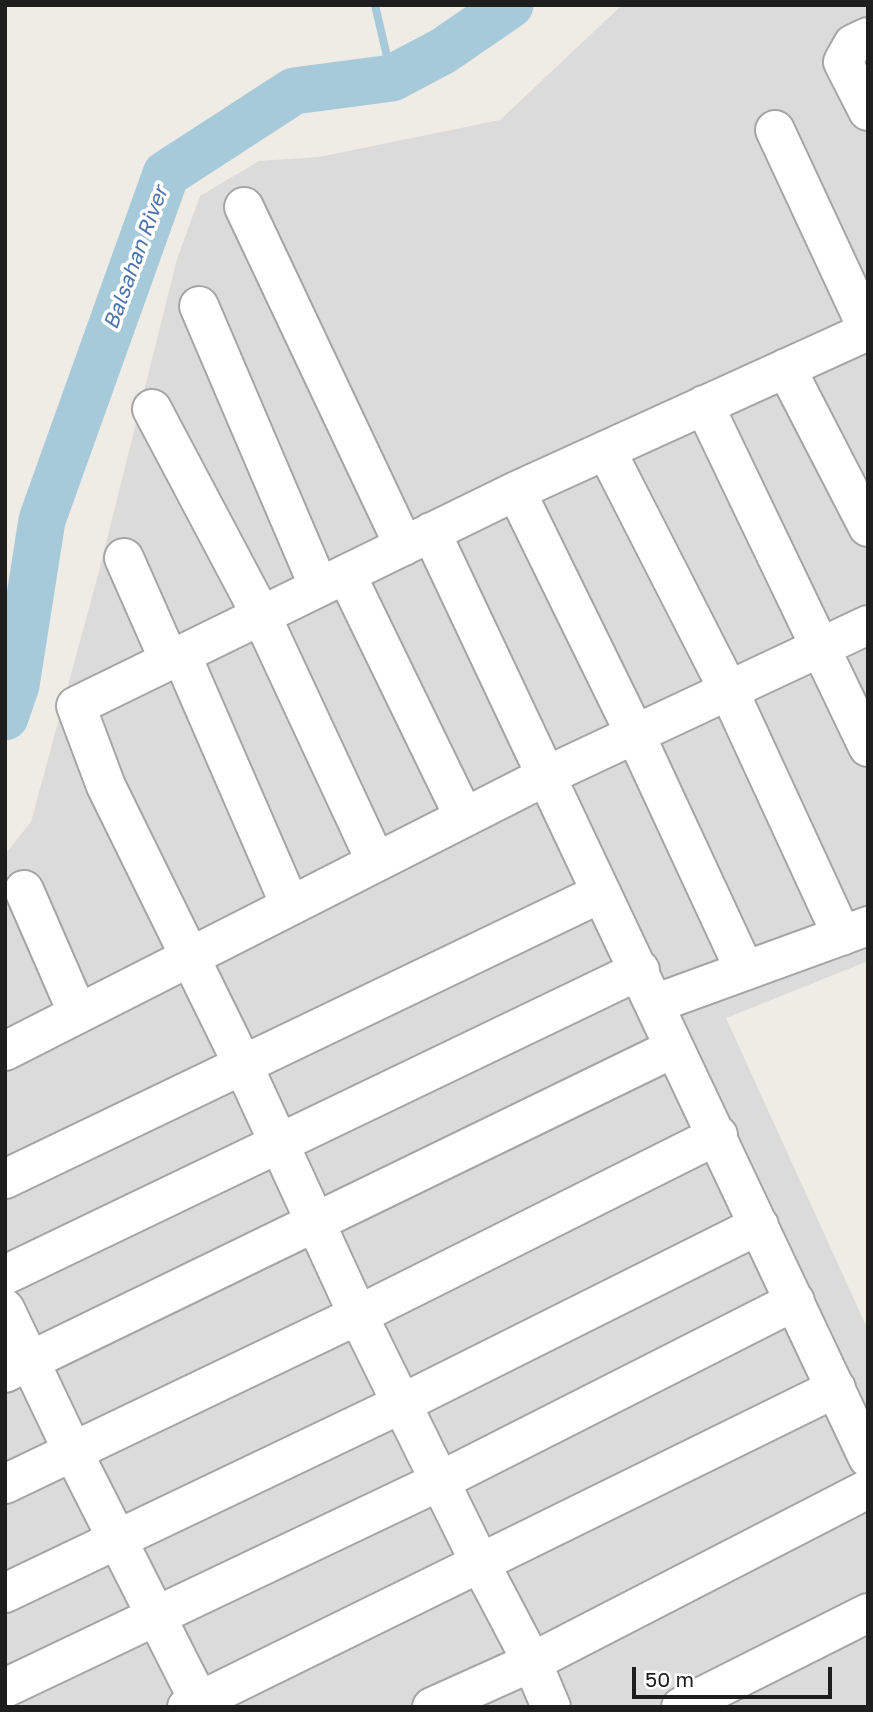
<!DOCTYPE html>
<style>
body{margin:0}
#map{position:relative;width:873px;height:1712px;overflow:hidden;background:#efece5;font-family:"Golos Text",sans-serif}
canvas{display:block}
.frame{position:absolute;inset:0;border:7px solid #1e1e1e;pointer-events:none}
.scale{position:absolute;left:632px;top:1667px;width:200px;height:32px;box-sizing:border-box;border:4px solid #1e1e1e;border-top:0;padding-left:9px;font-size:21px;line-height:24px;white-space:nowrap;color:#1e1e1e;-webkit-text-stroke:5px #fff;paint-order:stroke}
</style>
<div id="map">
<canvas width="873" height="1712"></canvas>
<div class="frame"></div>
<div class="scale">50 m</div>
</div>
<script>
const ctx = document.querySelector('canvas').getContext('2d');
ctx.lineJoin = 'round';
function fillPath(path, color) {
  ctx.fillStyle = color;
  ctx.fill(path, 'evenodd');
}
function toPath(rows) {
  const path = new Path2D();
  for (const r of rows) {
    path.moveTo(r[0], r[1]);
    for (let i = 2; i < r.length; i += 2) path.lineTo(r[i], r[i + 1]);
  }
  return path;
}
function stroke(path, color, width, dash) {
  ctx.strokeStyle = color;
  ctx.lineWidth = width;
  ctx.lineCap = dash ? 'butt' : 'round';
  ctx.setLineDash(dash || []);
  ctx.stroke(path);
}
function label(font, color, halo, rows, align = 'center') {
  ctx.font = font + ' "Golos Text",sans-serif';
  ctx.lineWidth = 7;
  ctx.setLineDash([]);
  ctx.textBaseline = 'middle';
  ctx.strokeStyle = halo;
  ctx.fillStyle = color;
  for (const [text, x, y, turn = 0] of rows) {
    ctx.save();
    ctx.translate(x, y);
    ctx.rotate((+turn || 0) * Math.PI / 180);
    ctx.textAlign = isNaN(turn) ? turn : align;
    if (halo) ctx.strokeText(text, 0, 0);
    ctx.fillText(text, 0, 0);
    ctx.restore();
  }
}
const residential = toPath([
 [622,5,868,5,868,961,726,1018,868,1330,868,1707,5,1707,5,854,31,822,99,571,177,259,200,196,259,161,319,157,500,120]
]);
const stream = toPath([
 [375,5,392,78]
]);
const river = toPath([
 [5,717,16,685,42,520,166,174,294,91,392,78,443,51,510,5]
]);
const minor = toPath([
 [868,37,853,44,843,62,868,111],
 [775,130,868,330],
 [244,207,404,546],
 [199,306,319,587],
 [786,368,868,527],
 [704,405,868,747],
 [152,409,261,615,376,862],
 [606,450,729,691,842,936],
 [516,491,868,331],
 [431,532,868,1458],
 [124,558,169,660],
 [346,574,464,817],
 [181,654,290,905],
 [24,890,78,1014],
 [654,1004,868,926],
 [5,1051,546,776,868,625],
 [5,1179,601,893],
 [5,1275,640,970],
 [5,1309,73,1452,202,1707],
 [5,1373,674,1048],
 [5,1484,358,1315,718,1135],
 [5,1593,403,1403,759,1225],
 [5,1688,440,1481,795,1301],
 [187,1707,836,1388],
 [432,1707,532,1662,868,1489],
 [551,1707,532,1662,481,1565,358,1315,242,1063,106,786,76,706,516,491,635,734,745,971],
 [681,1707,868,1613]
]);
const waterNames = [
 ["Balsahan River",136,258,-70]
];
fillPath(residential, '#dcdbdb');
stroke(stream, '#a7cadb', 8);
stroke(river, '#a7cadb', 47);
stroke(minor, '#a5a5a5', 42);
stroke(minor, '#fff', 38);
label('italic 21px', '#4e74ab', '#fff', waterNames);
</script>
